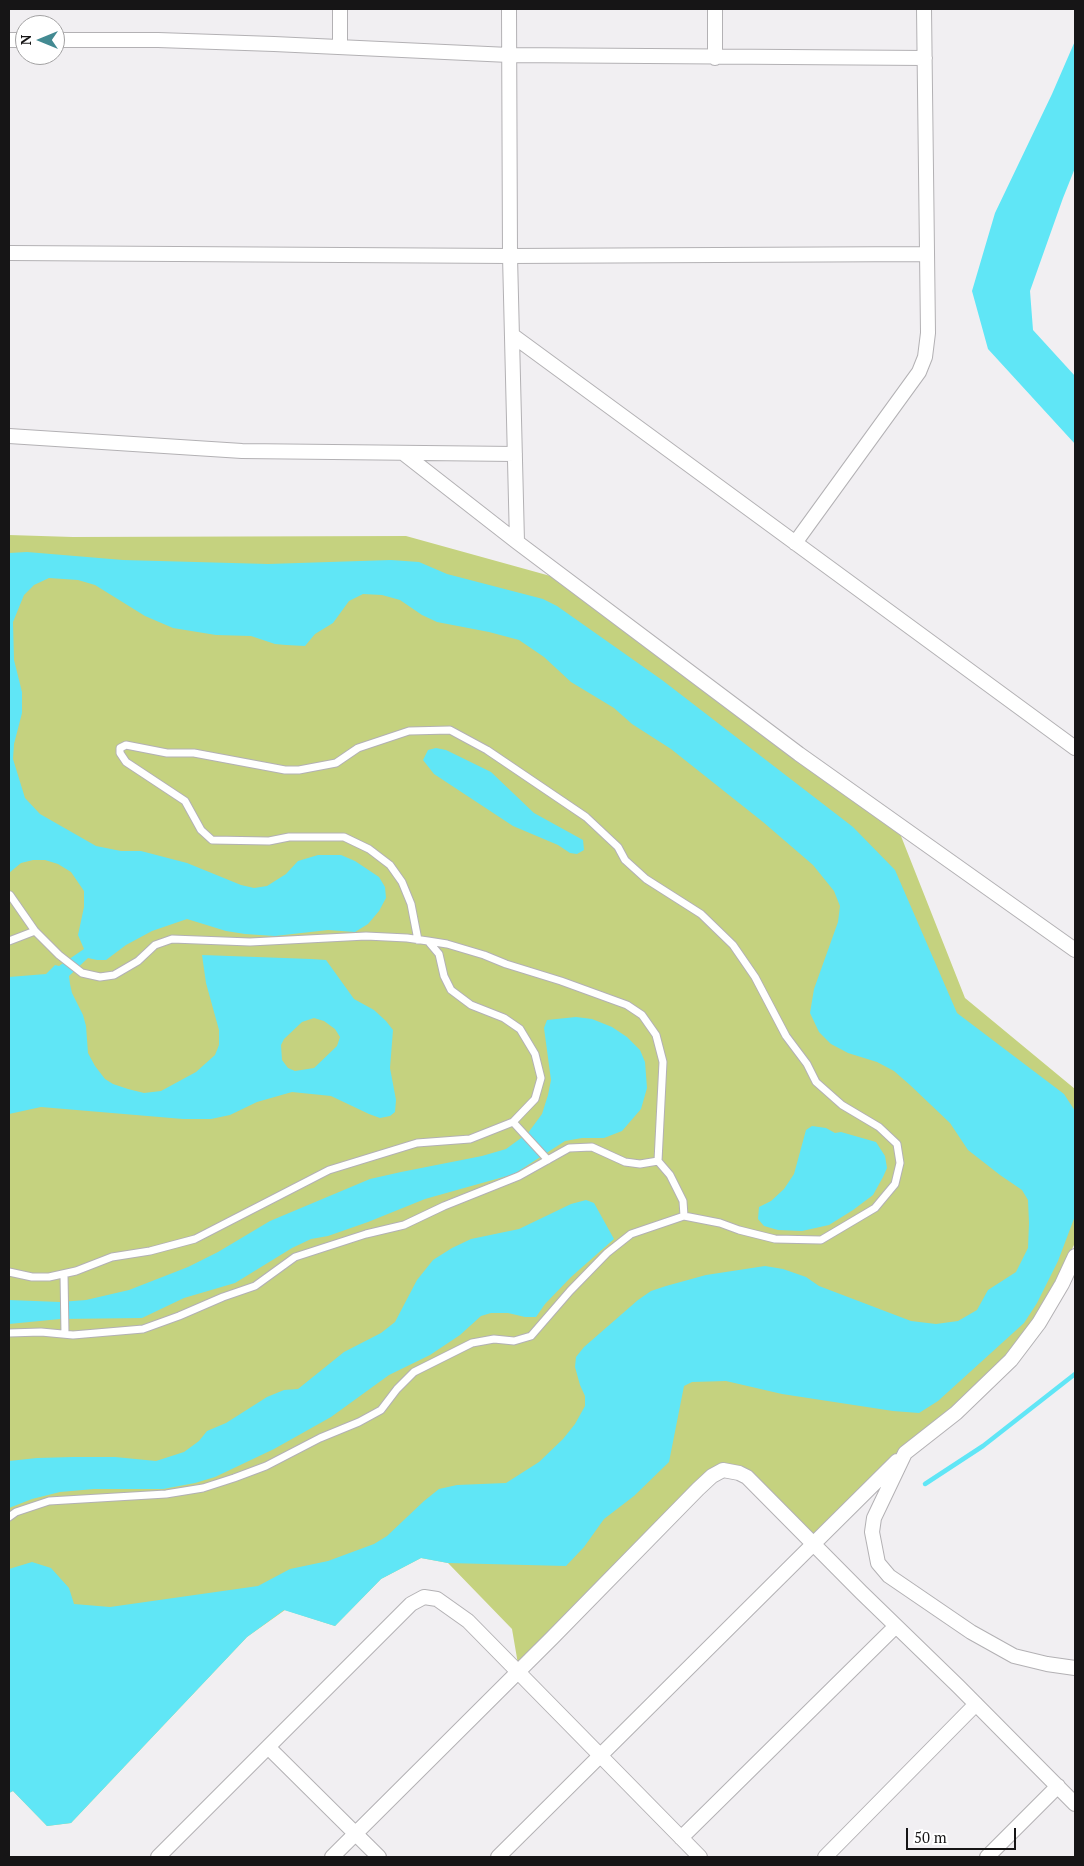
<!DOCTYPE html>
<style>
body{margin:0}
#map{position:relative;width:1084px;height:1866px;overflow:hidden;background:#f1eff2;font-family:"PT Serif",serif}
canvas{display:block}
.frame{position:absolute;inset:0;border:10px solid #161516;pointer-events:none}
.north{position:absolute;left:15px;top:15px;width:50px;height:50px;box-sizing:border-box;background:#fff;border:1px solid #a2a1a2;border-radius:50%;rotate:270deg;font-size:14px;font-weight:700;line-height:20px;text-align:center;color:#161516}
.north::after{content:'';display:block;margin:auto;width:18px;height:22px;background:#438a92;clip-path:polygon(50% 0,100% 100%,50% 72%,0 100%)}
.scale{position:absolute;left:906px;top:1828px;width:110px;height:22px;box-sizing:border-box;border:2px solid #161516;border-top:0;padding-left:6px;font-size:15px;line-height:18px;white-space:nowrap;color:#161516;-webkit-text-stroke:4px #fff;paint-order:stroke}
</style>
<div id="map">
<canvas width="1084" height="1866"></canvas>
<div class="frame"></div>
<div class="north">N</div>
<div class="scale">50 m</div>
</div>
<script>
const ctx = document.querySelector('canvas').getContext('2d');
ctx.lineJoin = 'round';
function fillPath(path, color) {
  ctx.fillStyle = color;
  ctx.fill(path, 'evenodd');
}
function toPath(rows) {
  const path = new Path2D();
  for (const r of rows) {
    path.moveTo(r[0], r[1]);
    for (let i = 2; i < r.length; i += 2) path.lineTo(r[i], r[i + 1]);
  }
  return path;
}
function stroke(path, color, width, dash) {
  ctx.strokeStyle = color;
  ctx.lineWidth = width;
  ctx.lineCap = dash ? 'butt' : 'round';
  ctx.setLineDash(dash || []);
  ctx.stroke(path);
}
const green = toPath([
 [9,535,73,537,406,536,554,577,899,831,965,998,1075,1089,1075,1243,1041,1310,1007,1356,951,1410,901,1449,814,1537,729,1465,518,1664,512,1629,448,1563,421,1558,381,1579,335,1626,285,1610,247,1637,71,1823,47,1826,13,1791,9,1793]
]);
const water = toPath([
 [1075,41,1075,168,1063,198,1030,291,1033,330,1075,376,1075,444,988,349,972,291,995,213,1052,94],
 [27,552,123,560,268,564,391,560,419,562,447,574,543,599,557,606,662,680,853,827,895,870,957,1013,1064,1094,1075,1111,1075,1216,1058,1261,1037,1303,1024,1323,938,1401,919,1413,893,1411,782,1394,726,1381,692,1382,684,1386,669,1462,634,1496,604,1519,584,1547,566,1566,448,1563,421,1558,381,1579,335,1626,284,1610,247,1637,71,1823,47,1826,13,1791,9,1793,9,1569,32,1562,51,1568,69,1588,74,1604,110,1607,258,1586,290,1569,328,1561,374,1544,387,1536,424,1501,439,1489,457,1485,506,1483,539,1462,563,1439,575,1424,585,1406,585,1396,580,1385,575,1367,576,1357,584,1347,638,1300,651,1291,666,1286,706,1275,765,1266,783,1269,806,1277,819,1286,911,1321,936,1324,958,1321,977,1310,988,1290,1016,1272,1028,1248,1029,1223,1028,1200,1022,1190,1000,1175,968,1150,950,1123,910,1085,894,1071,877,1062,848,1053,831,1044,819,1032,810,1013,814,989,838,922,840,906,834,891,813,865,763,822,671,749,632,724,614,708,571,682,544,657,519,640,489,632,437,622,422,615,400,600,382,595,363,594,349,601,333,623,315,634,305,646,286,645,275,644,251,636,216,635,173,628,145,616,95,585,78,580,49,578,34,585,24,595,13,622,14,660,22,692,22,713,14,744,13,759,25,798,40,814,96,846,121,851,141,851,187,863,241,885,254,888,267,886,286,874,298,861,318,855,341,855,355,861,379,877,385,887,386,898,379,911,368,924,355,932,328,930,275,936,245,934,226,931,187,919,152,931,126,945,106,960,97,960,88,958,69,976,70,984,72,993,83,1015,86,1026,88,1053,95,1066,105,1079,113,1084,128,1089,144,1093,161,1091,196,1072,215,1055,219,1045,219,1030,206,983,202,955,311,959,326,960,354,999,374,1010,386,1021,393,1030,390,1068,396,1100,395,1112,390,1116,380,1118,369,1114,331,1096,292,1092,257,1102,230,1115,211,1119,183,1119,41,1107,9,1114,9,977,46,974,55,965,59,966,84,949,78,935,84,907,84,891,71,872,58,864,45,860,33,860,21,863,9,873,9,553],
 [314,1018,324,1021,335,1029,340,1037,337,1046,314,1068,295,1071,288,1068,282,1060,281,1045,284,1039,302,1022],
 [436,748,446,750,491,772,534,813,583,840,584,850,577,854,570,853,558,845,513,826,434,774,423,760,428,750],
 [576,1017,592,1019,612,1027,627,1037,640,1050,645,1062,647,1088,641,1109,622,1131,604,1138,582,1138,565,1141,514,1174,425,1199,368,1222,328,1236,311,1239,292,1248,235,1283,184,1298,142,1318,60,1319,9,1324,9,1300,60,1302,86,1300,129,1290,188,1267,218,1252,270,1221,370,1179,401,1172,482,1156,506,1149,528,1133,542,1114,548,1095,551,1080,544,1028,547,1020],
 [812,1126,826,1128,835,1133,841,1132,876,1142,885,1156,887,1168,883,1177,873,1195,853,1210,829,1225,802,1231,778,1230,764,1226,758,1219,759,1207,771,1201,784,1189,794,1174,806,1130],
 [586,1200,594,1203,614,1239,571,1277,545,1304,536,1317,525,1317,508,1313,491,1313,481,1316,460,1335,430,1355,389,1375,331,1417,274,1449,215,1477,195,1483,163,1489,94,1489,60,1492,32,1499,9,1508,9,1461,37,1458,73,1457,115,1457,156,1461,184,1452,199,1441,207,1431,226,1423,267,1397,284,1390,298,1389,344,1352,381,1333,395,1322,417,1280,433,1260,452,1248,471,1239,519,1229,571,1204]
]);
const stream = toPath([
 [925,1484,983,1446,1075,1374]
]);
const service = toPath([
 [418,940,411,904,402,882,390,865,369,849,344,837,289,837,269,841,212,840,201,830,185,801,126,762,120,753,120,748,126,745,167,753,194,753,285,770,299,770,336,763,358,748,409,731,450,730,487,750,586,817,618,847,625,860,646,879,701,914,733,945,755,977,786,1036,807,1064,816,1082,842,1105,879,1127,897,1144,900,1163,895,1184,875,1208,821,1240,775,1239,739,1230,720,1223,684,1216],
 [9,941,35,931],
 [513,1122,548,1160],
 [9,1272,32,1277,49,1277,76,1271,112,1257,150,1251,195,1239,329,1170,417,1143,470,1139,513,1122,535,1099,541,1078,535,1054,520,1029,504,1018,471,1005,451,990,444,976,439,954,428,941,407,938,366,936,250,942,172,939,155,945,138,961,114,975,100,977,82,973,59,955,35,931,10,895],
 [64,1274,65,1334],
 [9,1333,41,1332,73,1335,143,1329,179,1316,223,1297,255,1286,295,1257,366,1234,404,1225,444,1206,519,1176,569,1148,592,1147,625,1162,640,1164,658,1161,663,1062,656,1035,642,1015,627,1005,561,981,506,964,484,955,447,944,428,941],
 [9,1517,16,1512,49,1501,166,1494,203,1488,234,1478,266,1466,320,1438,359,1422,381,1410,397,1389,414,1372,472,1343,494,1339,514,1341,531,1336,570,1291,607,1253,631,1234,684,1216,683,1201,670,1175,658,1161]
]);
const minor = toPath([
 [340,9,340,47],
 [509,9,510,256,517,542],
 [715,9,715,58],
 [9,40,25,40],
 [55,40,158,40,274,44,509,55,925,58],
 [9,253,510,256,927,254],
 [512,335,1075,748],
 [9,436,242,451,515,454],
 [403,453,517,542,799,754,1075,950],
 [795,543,919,372,925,357,928,333,924,9],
 [1075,1256,1062,1284,1039,1323,1011,1360,956,1413,905,1453,874,1518,872,1532,878,1563,889,1576,971,1632,1014,1656,1047,1664,1075,1668],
 [268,1747,379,1857],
 [681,1838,896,1626],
 [158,1857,411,1604,424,1597,437,1599,468,1621,700,1857],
 [332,1857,552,1638,698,1489,712,1476,723,1470,739,1473,747,1477,861,1592,958,1686,1075,1804],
 [498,1857,897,1461],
 [825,1857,976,1704],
 [987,1857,1058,1786]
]);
fillPath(green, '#c5d27f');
fillPath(water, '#60e6f6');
stroke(stream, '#60e6f6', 4.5);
stroke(service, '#b3b1b4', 9);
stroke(minor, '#b3b1b4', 16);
stroke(service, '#fff', 7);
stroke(minor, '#fff', 14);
</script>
